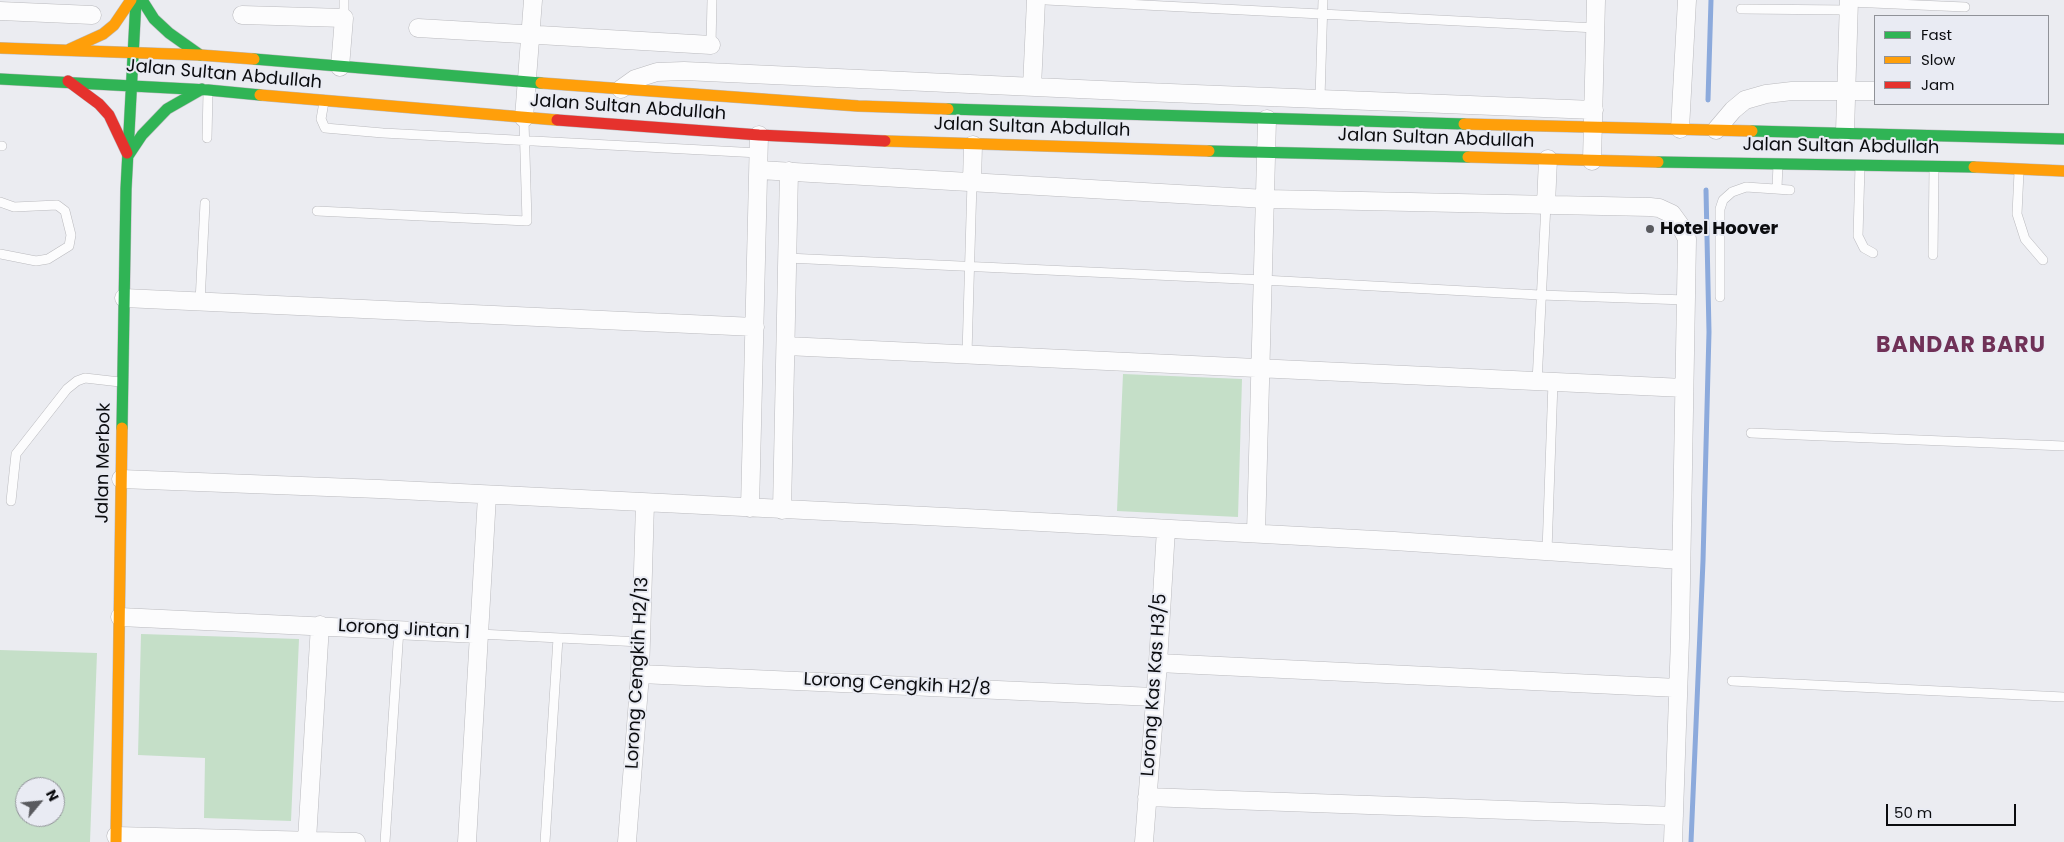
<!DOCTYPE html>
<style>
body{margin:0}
#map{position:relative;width:2064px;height:842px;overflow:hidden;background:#ebecf1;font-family:Poppins,sans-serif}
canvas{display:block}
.legend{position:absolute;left:1874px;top:15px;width:175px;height:90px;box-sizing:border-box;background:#e9ebf3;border:1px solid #909298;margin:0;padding:6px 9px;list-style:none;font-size:15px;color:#0b0c0f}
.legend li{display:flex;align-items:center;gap:10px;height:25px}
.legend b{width:25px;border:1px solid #909298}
.north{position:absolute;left:15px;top:777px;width:50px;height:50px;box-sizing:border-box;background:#e9ebf3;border:1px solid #909298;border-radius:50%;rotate:62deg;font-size:14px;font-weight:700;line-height:20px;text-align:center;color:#0b0c0f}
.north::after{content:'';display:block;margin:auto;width:18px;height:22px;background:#595a5e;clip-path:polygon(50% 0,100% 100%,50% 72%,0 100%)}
.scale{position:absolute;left:1886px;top:804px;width:130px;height:22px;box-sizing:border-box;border:2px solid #0b0c0f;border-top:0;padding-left:6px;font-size:15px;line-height:18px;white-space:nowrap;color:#0b0c0f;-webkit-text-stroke:4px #e9ebf3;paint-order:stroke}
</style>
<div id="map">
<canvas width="2064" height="842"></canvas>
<ul class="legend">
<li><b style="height:6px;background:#30b455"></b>Fast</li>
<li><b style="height:6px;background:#ff9f0a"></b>Slow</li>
<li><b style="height:6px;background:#e5322d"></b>Jam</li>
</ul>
<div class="north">N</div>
<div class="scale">50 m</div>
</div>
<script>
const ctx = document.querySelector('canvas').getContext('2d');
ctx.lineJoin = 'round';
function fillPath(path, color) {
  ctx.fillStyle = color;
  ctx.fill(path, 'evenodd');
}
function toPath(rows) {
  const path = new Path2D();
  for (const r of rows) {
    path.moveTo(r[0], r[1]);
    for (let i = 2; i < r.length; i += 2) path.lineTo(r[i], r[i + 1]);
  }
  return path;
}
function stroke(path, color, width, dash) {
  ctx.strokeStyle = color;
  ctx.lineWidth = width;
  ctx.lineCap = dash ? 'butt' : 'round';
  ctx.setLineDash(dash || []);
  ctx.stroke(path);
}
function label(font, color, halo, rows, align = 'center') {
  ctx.font = font + ' Poppins,sans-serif';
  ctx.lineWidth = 4;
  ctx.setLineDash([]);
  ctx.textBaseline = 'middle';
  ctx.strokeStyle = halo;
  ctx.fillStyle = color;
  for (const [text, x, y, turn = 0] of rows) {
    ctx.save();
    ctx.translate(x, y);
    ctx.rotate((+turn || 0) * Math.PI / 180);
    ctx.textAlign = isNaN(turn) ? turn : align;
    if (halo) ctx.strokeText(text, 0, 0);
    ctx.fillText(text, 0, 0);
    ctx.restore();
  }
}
const green = toPath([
 [1123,374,1242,379,1238,517,1117,511],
 [141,634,299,639,291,821,204,818,205,758,138,755],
 [0,650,97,653,90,842,0,842],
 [25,787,55,787,55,817,25,817]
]);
const stream = toPath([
 [1708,100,1711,0],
 [1691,842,1703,561,1709,332,1706,190]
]);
const lane = toPath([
 [1046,0,1596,28],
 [1849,2,1965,7],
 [1741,9,1849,10],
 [344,18,344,0],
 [711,45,712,0],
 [1320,98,1323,0],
 [324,102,321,119,325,128,383,133,759,153],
 [207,138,208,92],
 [0,146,2,146],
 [1860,166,1858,236,1864,248,1873,253],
 [2019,172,2017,214,2025,239,2043,260],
 [1777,188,1778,164],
 [0,202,14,207,57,205,65,211,71,235,69,246,48,259,36,261,0,254],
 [317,211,527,221,524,121],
 [1933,255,1934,167],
 [787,258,1263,280,1540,295,1686,300],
 [1720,297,1720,209,1723,200,1732,192,1746,187,1790,190],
 [200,302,205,203],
 [967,354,972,182],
 [1537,382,1546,204],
 [1751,433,2064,446],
 [11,501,16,454,67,389,77,381,85,378,120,382],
 [1547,551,1553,382],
 [479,634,641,642],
 [1732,681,2064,697],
 [385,842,399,629],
 [545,842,558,638]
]);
const street = toPath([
 [0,11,92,15],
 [242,15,344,18,340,67],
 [418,28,711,45],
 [1032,87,1036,0],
 [621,89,635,79,657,72,684,71,1145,92,1594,110],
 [524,118,533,0],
 [1680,129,1687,0],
 [1716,130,1733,110,1745,100,1766,94,1792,91,1875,91],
 [1845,132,1849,0],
 [1592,161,1596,0],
 [759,170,1266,199,1650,207,1659,208,1672,214,1680,225,1687,239,1680,638,1673,842],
 [972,182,973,145],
 [1546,204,1548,159],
 [124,298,755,327],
 [786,346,1684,388],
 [121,479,379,489,966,518,1394,541,1681,560],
 [750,508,759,135],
 [782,510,789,171],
 [1256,533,1267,119],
 [120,617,479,634],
 [1158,663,1678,688],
 [640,674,1154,697],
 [1147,797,1674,816],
 [116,836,356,842],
 [307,840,320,625],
 [467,842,487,496],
 [627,842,640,674,645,503],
 [1144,842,1158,663,1166,529]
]);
const fast = toPath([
 [142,0,154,19,169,33,200,55],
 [254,59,541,83],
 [0,79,208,90,260,95],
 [948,109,1464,124],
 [1752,131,2064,139],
 [1209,151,1468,157],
 [128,156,142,135,167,109,202,89],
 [1658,162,1974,167],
 [122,428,126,189,136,0]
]);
const slow = toPath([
 [0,48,200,55,254,59],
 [70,49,103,34,114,25,131,0],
 [541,83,858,106,948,109],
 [260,95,557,120],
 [1464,124,1752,131],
 [885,141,1209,151],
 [1468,157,1658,162],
 [1974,167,2064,171],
 [116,842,122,428]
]);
const jam = toPath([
 [68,81,99,104,109,115,127,153],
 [557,120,759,135,885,141]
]);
const markers = [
 [1650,229,5,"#595a5e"]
];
const streetNames = [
 ["Jalan Sultan Abdullah",224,75,5],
 ["Jalan Sultan Abdullah",628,108,4],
 ["Jalan Sultan Abdullah",1032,128,2],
 ["Jalan Sultan Abdullah",1436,139,2],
 ["Jalan Sultan Abdullah",1841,147,1],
 ["Jalan Merbok",104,463,-89],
 ["Lorong Jintan 1",404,630,3],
 ["Lorong Cengkih H2/13",638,673,-87],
 ["Lorong Cengkih H2/8",897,685,3],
 ["Lorong Kas Kas H3/5",1155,685,-86]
];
const poiNames = [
 ["Hotel Hoover",1660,229]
];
const districtNames = [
 ["BANDAR BARU",1961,346]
];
fillPath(green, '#c5dfc8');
stroke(stream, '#8caadc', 5);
stroke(lane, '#bababe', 10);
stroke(street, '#bababe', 19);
stroke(fast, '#bababe', 12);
stroke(slow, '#bababe', 12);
stroke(jam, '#bababe', 12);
stroke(lane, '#fcfcfd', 9);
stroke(street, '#fcfcfd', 18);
stroke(fast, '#30b455', 11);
stroke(slow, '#ff9f0a', 11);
stroke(jam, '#e5322d', 11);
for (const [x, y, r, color] of markers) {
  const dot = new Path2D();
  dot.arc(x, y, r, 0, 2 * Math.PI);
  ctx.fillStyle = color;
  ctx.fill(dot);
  stroke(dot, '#e9ebf3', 2);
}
label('18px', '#0b0c0f', '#e9ebf3', streetNames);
label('bold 18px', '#0b0c0f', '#e9ebf3', poiNames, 'left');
ctx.letterSpacing = '1px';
label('bold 22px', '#703157', '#e9ebf3', districtNames);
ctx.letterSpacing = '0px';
</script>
